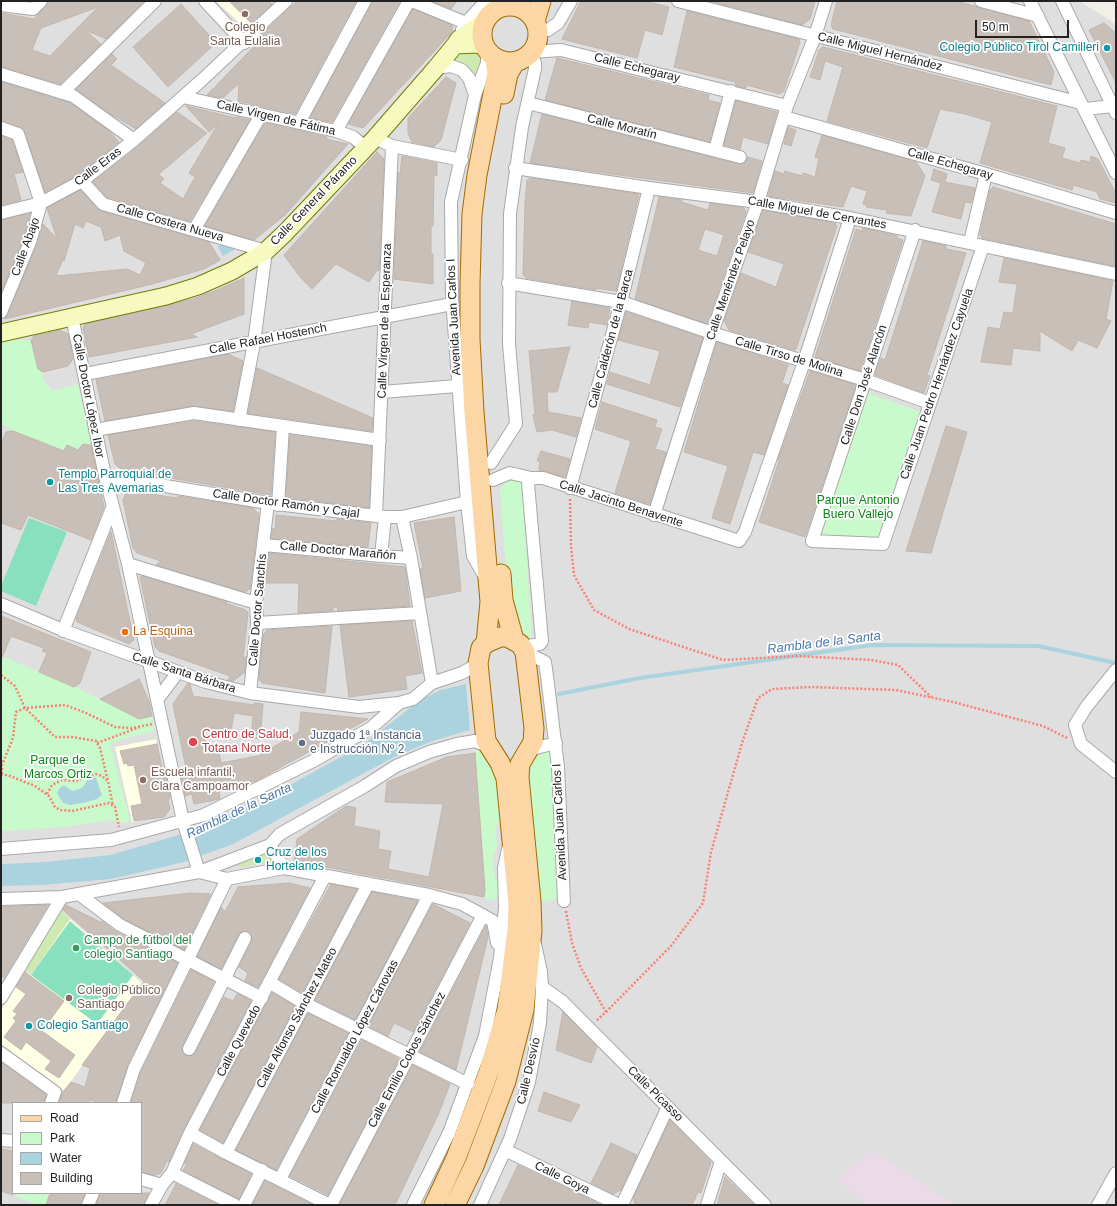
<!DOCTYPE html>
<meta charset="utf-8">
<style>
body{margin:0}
#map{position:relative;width:1117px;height:1206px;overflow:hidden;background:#f2efe9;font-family:Arial,sans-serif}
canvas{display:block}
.frame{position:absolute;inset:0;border:2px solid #222;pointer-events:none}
.legend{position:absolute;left:12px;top:1102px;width:130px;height:92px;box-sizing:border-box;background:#fff;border:1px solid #a7a7a7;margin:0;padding:5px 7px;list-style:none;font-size:12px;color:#222}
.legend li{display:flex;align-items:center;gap:8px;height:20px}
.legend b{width:20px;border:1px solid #a7a7a7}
.scale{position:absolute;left:975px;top:20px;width:94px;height:18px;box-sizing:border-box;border:2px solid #222;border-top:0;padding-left:5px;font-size:12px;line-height:14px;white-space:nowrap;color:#222;-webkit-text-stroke:3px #fff;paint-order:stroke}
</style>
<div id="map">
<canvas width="1117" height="1206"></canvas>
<div class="frame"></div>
<ul class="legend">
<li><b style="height:5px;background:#fcd6a4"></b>Road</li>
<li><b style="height:11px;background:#c8facc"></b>Park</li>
<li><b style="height:11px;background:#aad3df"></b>Water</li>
<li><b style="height:11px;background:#c7bfb8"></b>Building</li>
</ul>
<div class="scale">50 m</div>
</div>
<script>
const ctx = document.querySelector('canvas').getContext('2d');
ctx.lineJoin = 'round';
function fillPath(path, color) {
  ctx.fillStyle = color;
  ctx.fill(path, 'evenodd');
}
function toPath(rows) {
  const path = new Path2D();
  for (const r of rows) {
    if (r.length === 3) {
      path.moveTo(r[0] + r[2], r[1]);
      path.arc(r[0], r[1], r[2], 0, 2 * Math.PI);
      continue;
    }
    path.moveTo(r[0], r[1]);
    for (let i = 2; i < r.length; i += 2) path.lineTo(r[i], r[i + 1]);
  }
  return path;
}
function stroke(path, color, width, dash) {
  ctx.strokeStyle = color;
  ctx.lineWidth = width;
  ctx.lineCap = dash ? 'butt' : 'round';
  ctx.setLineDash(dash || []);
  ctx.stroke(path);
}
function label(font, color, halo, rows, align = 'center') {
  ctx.font = font + ' Arial,sans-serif';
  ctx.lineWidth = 3.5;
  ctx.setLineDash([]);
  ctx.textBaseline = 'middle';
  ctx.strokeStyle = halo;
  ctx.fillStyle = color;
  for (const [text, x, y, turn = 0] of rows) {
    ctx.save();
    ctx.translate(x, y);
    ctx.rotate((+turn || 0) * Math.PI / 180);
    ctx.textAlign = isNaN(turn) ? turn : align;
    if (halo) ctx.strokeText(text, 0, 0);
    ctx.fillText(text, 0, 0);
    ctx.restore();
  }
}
const residential = toPath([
 [1,1,1079,1,1116,24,1116,1205,1,1205],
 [13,1103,141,1103,141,1193,13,1193]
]);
const industrial = toPath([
 [872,1150,954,1205,869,1205,837,1180]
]);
const education = toPath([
 [216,1,273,1,246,29],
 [156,739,170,809,165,813,165,817,132,822,115,747],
 [70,919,142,983,64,1091,1,1044,1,1010,25,971,31,975]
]);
const grass = toPath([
 [460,51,480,53,482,56,475,79,470,68,459,62,452,60],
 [269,851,271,862,239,867,237,864],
 [58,910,70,919,31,974,22,968]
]);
const park = toPath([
 [1,340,31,340,38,369,43,372,43,380,53,391,78,384,91,445,83,444,78,450,67,445,64,451,13,431,2,424],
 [864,392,921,412,880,542,816,539],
 [511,479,522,479,532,640,520,629,507,584,500,492,501,487],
 [1,656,72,685,139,719,152,716,153,731,110,743,130,821,124,823,111,820,63,827,1,831],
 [477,749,489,758,498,782,502,810,496,829,497,848,493,856,495,879,500,884,500,892,496,899,489,900,482,896,485,890,477,794,475,753],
 [553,749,558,899,539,902,525,800,530,761,534,757],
 [16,1193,50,1193,46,1205,39,1205,15,1196]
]);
const pitch = toPath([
 [29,518,67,532,36,606,1,591,1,586],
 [70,921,133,975,97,1024,31,975]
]);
const water = toPath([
 [219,245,234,248,234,250,223,256,218,247],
 [466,684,470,730,432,741,394,757,233,844,184,862,111,879,43,885,1,886,1,864,45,862,111,855,195,830,256,804,364,744,420,700,441,690],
 [93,776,96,778,102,795,97,799,83,803,70,805,63,803,57,793,59,789,64,785,72,791,77,790,83,787,88,779]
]);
const stream = toPath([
 [559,694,640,678,872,645,1038,646,1116,663]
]);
const building = toPath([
 [50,1,144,1,106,39,85,30,101,44,60,84,1,66,1,13,34,19,50,1],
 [98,7,50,56,32,50,41,28,98,7],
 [229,1,269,1,272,4,251,23,229,1],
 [297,1,356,1,295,114,238,101,239,83,223,98,207,95,264,36,262,34,297,1],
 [372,1,400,1,332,122,310,118,372,1],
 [432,1,457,1,451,9,432,1],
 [581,1,644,1,669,7,662,35,645,30,637,58,562,39,581,1],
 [709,1,815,1,810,19,802,25,709,1],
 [837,1,956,1,1029,21,1054,72,1051,85,833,29,831,25,837,1],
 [181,4,216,43,168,87,133,47,181,4],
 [413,9,452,25,453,31,363,128,348,124,413,9],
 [687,11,799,39,800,42,784,91,779,94,747,85,746,88,736,86,735,82,674,67,687,11],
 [1104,23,1116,33,1116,83,1089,30,1104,23],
 [823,47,1057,106,1048,143,1065,148,1062,158,1080,163,1081,160,1090,162,1091,156,1098,159,1116,194,1116,203,1100,199,1097,192,1073,185,1072,190,980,163,992,122,965,114,940,109,927,148,827,121,843,67,825,61,820,80,810,77,819,50,823,47],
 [112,54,117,59,111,65,165,103,136,129,109,113,76,89,112,54],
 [557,58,709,95,708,100,720,103,710,142,545,100,557,58],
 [446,77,456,83,441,140,434,147,412,142,408,133,408,118,446,77],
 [2,82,70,103,109,131,119,142,78,175,45,192,24,129,1,121,2,82],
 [736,101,777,112,768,144,743,137,740,149,724,145,736,101],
 [186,106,236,118,236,117,250,120,190,221,107,197,93,182,139,146,177,112,207,133,159,174,164,179,160,183,183,199,195,177,189,173,218,124,209,132,186,106],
 [542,114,738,164,745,162,747,157,762,161,753,193,530,163,542,114],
 [265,123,327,137,326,139,348,144,285,215,254,240,205,226,265,123],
 [788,127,796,130,791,146,784,144,788,127],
 [822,135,916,162,925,176,911,216,886,213,887,210,866,207,867,205,863,204,867,191,851,186,843,207,768,196,775,171,784,174,785,171,802,176,803,173,815,177,819,158,815,157,822,135],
 [1,136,12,140,23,172,14,174,21,200,1,205,1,136],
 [377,152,384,159,379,271,377,270,369,282,336,264,312,289,300,277,284,255,377,152],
 [402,156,437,163,437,176,434,175,433,226,431,226,431,254,433,254,433,284,394,279,398,172,400,174,402,156],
 [934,169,947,174,945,182,975,188,971,203,965,202,961,219,932,212,941,183,931,180,934,169],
 [530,178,639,194,616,291,594,288,596,290,526,278,523,275,525,203,527,180,530,178],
 [993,187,1116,224,1115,266,982,238,980,234,990,190,993,187],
 [80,190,101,211,209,242,220,260,204,269,152,284,5,319,37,245,43,224,57,239,47,208,80,190],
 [86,221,101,227,105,241,120,235,124,251,146,263,140,275,127,269,56,276,63,259,64,261,75,224,83,228,86,221],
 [659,197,682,200,681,202,708,210,710,203,744,208,746,212,707,324,635,299,659,197],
 [705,229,724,235,717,256,698,250,705,229],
 [763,210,835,223,837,226,796,349,794,350,729,330,724,321,741,273,776,287,784,264,748,252,763,210],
 [30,213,23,240,1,292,1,220,30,213],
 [863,228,897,236,897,238,903,240,860,371,815,357,856,229,862,231,863,228],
 [923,241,946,246,946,249,966,253,927,375,930,376,924,393,875,375,881,358,885,360,923,241],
 [1004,258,1113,281,1106,319,1111,321,1097,348,1078,340,1072,351,1040,331,1040,351,1013,348,1011,365,981,362,988,327,1000,329,1004,312,1013,313,1017,284,999,282,1004,258],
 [244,278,244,314,191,334,197,337,89,357,83,328,85,324,193,299,217,290,244,278],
 [572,301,610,308,607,325,589,322,588,328,568,325,572,301],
 [626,312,703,338,680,407,607,384,610,372,650,385,660,351,618,340,626,312],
 [60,330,68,334,73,359,68,366,43,372,38,369,31,340,34,336,60,330],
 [717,342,788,365,782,383,788,385,764,455,753,452,730,524,712,518,728,466,684,452,717,342],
 [570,347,557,392,547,392,548,412,581,418,576,437,552,430,537,432,533,415,535,415,529,351,570,347],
 [228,354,243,361,233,411,193,406,105,421,96,380,228,354],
 [257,368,373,418,372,431,248,413,257,368],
 [810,371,856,385,805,537,759,522,779,461,778,460,810,371],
 [602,402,657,420,655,427,662,429,655,449,666,452,650,504,615,493,631,441,595,429,602,402],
 [194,421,275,432,271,495,122,470,115,464,108,435,194,421],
 [946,426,967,432,931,553,906,551,946,426],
 [13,431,64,451,67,445,78,450,83,444,91,445,104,507,91,540,28,515,21,530,1,523,1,444,6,432,13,431],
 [290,435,372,446,369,508,286,497,290,435],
 [541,451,570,459,565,477,539,470,540,461,537,461,541,451],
 [131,491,177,498,178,496,253,508,259,514,250,589,245,592,156,565,161,561,137,553,133,548,123,500,126,493,131,491],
 [276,515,336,521,337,519,371,523,368,547,271,538,273,528,275,530,276,515],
 [454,517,461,591,425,598,420,569,423,569,414,523,454,517],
 [111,532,134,640,129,644,77,622,76,619,111,532],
 [270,553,405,567,410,606,338,611,337,607,333,607,333,611,298,613,299,583,266,583,270,553],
 [142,576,227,602,225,603,246,610,248,613,243,660,246,656,245,672,233,681,228,680,230,676,159,651,155,647,140,577,142,576],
 [1,616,91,652,80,683,74,687,39,672,47,653,42,651,44,648,11,636,1,660,1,616],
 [412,621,422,673,405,676,407,689,349,697,340,625,412,621],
 [332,626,325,693,262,683,259,679,263,635,267,630,332,626],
 [139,679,149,701,152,716,139,719,100,699,139,679],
 [188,683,190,684,193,696,254,705,254,703,263,704,260,739,251,738,253,716,234,713,231,731,203,727,208,754,219,752,221,763,258,756,299,732,301,712,368,719,256,781,219,789,220,799,194,804,192,794,185,796,181,775,187,773,173,704,188,683],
 [157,744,164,778,166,777,170,798,168,799,170,809,164,817,134,821,131,806,142,804,134,765,128,766,127,763,124,764,120,751,157,744],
 [475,753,485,890,484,897,294,861,297,839,346,806,356,808,354,826,380,831,378,849,391,851,388,869,429,877,443,804,385,802,387,782,447,757,475,753],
 [289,883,310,888,258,987,245,981,248,973,239,967,252,941,252,937,249,932,244,931,239,934,221,969,197,956,221,907,225,912,238,887,289,883],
 [331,884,357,889,302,993,279,979,331,884],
 [372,892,418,901,355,1020,315,1000,372,892],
 [191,893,211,894,184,950,124,919,103,903,191,893],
 [433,904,470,923,413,1032,394,1023,388,1036,368,1026,433,904],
 [33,905,48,905,4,978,1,976,1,907,33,905],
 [66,905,102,923,102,921,116,932,178,963,127,1066,116,1103,99,1103,90,1100,88,1103,59,1103,62,1093,71,1082,85,1087,90,1068,82,1065,144,981,63,910,66,905],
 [486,926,488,937,456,1070,420,1052,486,926],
 [191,970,214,982,182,1046,182,1050,185,1055,190,1056,196,1052,224,997,233,1001,237,994,238,994,251,1001,183,1130,169,1162,167,1161,161,1173,155,1175,141,1172,141,1103,131,1103,141,1072,191,970],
 [25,972,64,1001,42,1031,75,1055,59,1078,45,1069,51,1061,26,1042,21,1050,4,1037,16,1021,13,1018,17,1014,13,1011,26,994,16,987,25,972],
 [272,993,295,1006,223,1143,200,1130,272,993],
 [563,1012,597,1047,591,1063,556,1050,563,1012],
 [308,1013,348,1033,276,1170,236,1150,308,1013],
 [362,1040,399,1059,328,1195,290,1176,362,1040],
 [1,1062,46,1095,44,1103,1,1103,1,1062],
 [413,1065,450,1084,438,1115,395,1205,339,1205,413,1065],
 [544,1092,580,1105,571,1122,538,1111,544,1092],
 [670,1120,711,1162,701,1193,698,1192,692,1205,635,1205,633,1198,670,1120],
 [611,1143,637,1155,621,1190,613,1194,591,1183,611,1143],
 [193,1144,251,1174,239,1199,183,1170,188,1163,184,1164,193,1144],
 [1,1149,13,1151,13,1195,1,1191,1,1149],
 [518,1165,595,1202,601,1205,499,1205,518,1165],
 [725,1177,746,1197,754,1205,717,1205,725,1177],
 [265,1181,313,1205,252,1205,265,1181],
 [176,1184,218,1205,165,1205,176,1184],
 [50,1193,85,1193,81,1205,46,1205,50,1193],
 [100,1193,149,1193,143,1205,96,1205,100,1193]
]);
const path = toPath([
 [570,499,571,546,574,575,594,610,629,629,723,660,796,656,872,660,898,665,931,697],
 [1,675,15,686,25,708,65,705,86,713,115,727,132,728,152,724],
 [97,743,140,727],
 [1,774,10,776,35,786,49,796,55,807,60,810,72,811,109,803,115,807,119,827],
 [2,774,2,765,13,738,16,712,25,708,55,737,72,737,96,741,100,748,108,781],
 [47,794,52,785,62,780,76,781,96,774,102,776,108,781,113,806],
 [566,911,572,943,581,968,606,1012,596,1021],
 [606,1012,671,946,703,903,711,852,742,743,758,698,772,689,811,687,896,690,953,702,1043,726,1067,738]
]);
const street = toPath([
 [205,1,244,43],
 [412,1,466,23],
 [678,1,1081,103],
 [981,1,1038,16],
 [1030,1,1116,173],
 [1062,1,1116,113],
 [1,5,33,9,41,1],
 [462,30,466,23,486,1],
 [538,31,548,30,558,23,571,1],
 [532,52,561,50,787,106],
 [436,68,451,66,462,70,469,78,475,95],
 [1,74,73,96,134,140],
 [62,93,155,1],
 [183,97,336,131,353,137,365,147],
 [528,103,740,157],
 [1085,109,1113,106],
 [784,117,986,174,1116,213],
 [299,123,365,1],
 [1,128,18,134,41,203],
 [336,131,409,1],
 [375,138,392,146,376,516],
 [392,146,462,160],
 [715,150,731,91],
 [515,168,649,188,758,202,850,218,1116,274],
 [82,181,103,204,266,251,254,343,239,420],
 [1,213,41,203,82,181,134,140,203,79,286,1],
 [194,230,261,115],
 [915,230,812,541,883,544,983,246],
 [970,242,986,174],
 [508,283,621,302,712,333,865,380,930,403],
 [1,312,30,242,41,203],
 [72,317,105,476,128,564,183,821,199,872],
 [85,374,452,304],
 [382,392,457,386],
 [95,430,194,413,380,440],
 [491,463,516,424,509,344,510,214,522,127,535,69,535,63,531,53],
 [105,476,268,503,385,517,402,517,467,502],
 [493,480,510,473,531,478,543,478,739,541,745,532,804,362,850,218],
 [570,488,621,302,649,188],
 [278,505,283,427],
 [654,515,712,333,758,202,787,106,815,36,826,1],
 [402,517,411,558,432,683],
 [264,545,381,556,411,558],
 [381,556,385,517],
 [128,564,256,603],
 [485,577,473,556,467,502,452,298,451,202,475,95,487,63,487,51],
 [1,604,65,631,206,682,250,693,359,707,399,703],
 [257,623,420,613],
 [63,631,112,508],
 [522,647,540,644,542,641,528,484,531,478],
 [525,652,545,662,547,676,558,767,564,901],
 [1116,670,1087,706,1075,725,1081,744,1116,772],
 [250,693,257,623,256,603,268,503],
 [157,700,178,672],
 [528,750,556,743],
 [270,845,284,868,429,895,462,904,493,921,497,943],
 [1,849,111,840,204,815,315,760,371,728,399,703,413,699,432,683,462,673,478,664],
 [199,872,227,879,284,868],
 [80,895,120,925,262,998],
 [1,899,62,897,199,872,270,845,280,834,365,786,396,766,429,752,457,744,475,741,489,747],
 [269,982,304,1003,468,1084],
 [542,987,563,1002,765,1205],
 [1,998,62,897],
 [189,1049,245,938],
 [1,1053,55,1092,51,1103],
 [123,1103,134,1069,227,879],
 [190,1133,226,1153,330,1205],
 [1,1140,13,1141],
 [505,1150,619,1205],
 [226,1153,368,884],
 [172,1173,235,1205],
 [141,1179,162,1185],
 [280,1179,429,895],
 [88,1205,93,1193],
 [151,1205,162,1185,172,1173,190,1133,325,876],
 [244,1205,262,1170],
 [331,1205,483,915],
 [413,1205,449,1133,485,1036,500,958,505,908,504,868,508,849],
 [480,1205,510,1139,529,1082,540,1023,542,987,541,972,535,944],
 [622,1205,668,1107],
 [707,1205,721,1161],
 [1098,1205,1116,1173]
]);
const secondary = toPath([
 [455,45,477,44,484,46],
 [1,333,166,296,198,286,232,271,266,251,285,233,375,138,436,68,455,45,459,39,484,22]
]);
const primary = toPath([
 [510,34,28],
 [535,21,541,1],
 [504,94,508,74,515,62],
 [501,574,503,600,514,640],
 [486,643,490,602,474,412,470,339,470,284,472,214,477,175,497,73,495,58],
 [434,1205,456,1158,488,1074,507,1010,517,930,518,904,506,778,500,763,486,741,478,663,481,648,486,643,500,637,507,637,520,644,525,652,534,728,533,742,520,764,519,777,531,901,532,931,524,1010,506,1081,474,1166,455,1205]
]);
const markers = [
 [245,14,4,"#8d6e63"],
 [1107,48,4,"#0f9aa8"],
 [50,482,4,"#0f9aa8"],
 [125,632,4,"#e8710a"],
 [193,742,5,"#e0444e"],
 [302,743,4,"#5c6f8a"],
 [143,780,4,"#8d6e63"],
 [258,860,4,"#0f9aa8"],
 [76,948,4,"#2e9e5b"],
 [69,998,4,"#8d6e63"],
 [29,1026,4,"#0f9aa8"]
];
const educationNames = [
 ["Colegio",245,28,"center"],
 ["Santa Eulalia",245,42,"center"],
 ["Escuela infantil,",151,773],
 ["Clara Campoamor",151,787],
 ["Colegio Público",77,991],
 ["Santiago",77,1005]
];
const cultureNames = [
 ["Colegio Público Tirol Camilleri",1099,48,"right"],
 ["Templo Parroquial de",58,475],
 ["Las Tres Avemarias",58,489],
 ["Cruz de los",266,853],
 ["Hortelanos",266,867],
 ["Colegio Santiago",37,1026]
];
const streetNames = [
 ["Calle Miguel Hernández",880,52,14],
 ["Calle Echegaray",637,68,14],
 ["Calle Virgen de Fátima",276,118,13],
 ["Calle Moratín",622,127,14],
 ["Calle Echegaray",950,164,16],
 ["Calle Eras",98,167,-37],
 ["Calle General Páramo",314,201,-46],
 ["Calle Miguel de Cervantes",817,213,10],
 ["Calle Costera Nueva",170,223,16],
 ["Calle Abajo",26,247,-70],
 ["Calle Menéndez Pelayo",731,280,-71],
 ["Avenida Juan Carlos I",454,317,-93],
 ["Calle Virgen de la Esperanza",385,321,-88],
 ["Calle Rafael Hostench",268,339,-11],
 ["Calle Calderón de la Barca",611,339,-75],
 ["Calle Tirso de Molina",789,357,17],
 ["Calle Juan Pedro Hernández Cayuela",937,384,-71],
 ["Calle Don José Alarcón",864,385,-72],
 ["Calle Doctor López Ibor",88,396,79],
 ["Calle Doctor Ramón y Cajal",286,504,8],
 ["Calle Jacinto Benavente",621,504,18],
 ["Calle Doctor Marañón",338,551,5],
 ["Calle Doctor Sanchís",258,610,-85],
 ["Calle Santa Bárbara",184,673,18],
 ["Avenida Juan Carlos I",560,822,-93],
 ["Calle Alfonso Sánchez Mateo",297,1018,-62],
 ["Calle Romualdo López Cánovas",355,1037,-62],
 ["Calle Quevedo",239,1041,-62],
 ["Calle Emilio Cobos Sánchez",407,1060,-62],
 ["Calle Desvío",529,1071,-77],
 ["Calle Picasso",655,1094,45],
 ["Calle Goya",562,1178,26]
];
const parkNames = [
 ["Parque Antonio",858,501],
 ["Buero Vallejo",858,515],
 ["Parque de",58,761],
 ["Marcos Ortiz",58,775]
];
const foodNames = [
 ["La Esquina",133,632]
];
const healthNames = [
 ["Centro de Salud,",202,735],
 ["Totana Norte",202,749]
];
const serviceNames = [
 ["Juzgado 1ª Instancia",310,736],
 ["e Instrucción Nº 2",310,750]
];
const leisureNames = [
 ["Campo de fútbol del",84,941],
 ["colegio Santiago",84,955]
];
const waterNames = [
 ["Rambla de la Santa",824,643,-7],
 ["Rambla de la Santa",239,811,-25]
];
fillPath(residential, '#e0dfdf');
fillPath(industrial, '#ebdbe8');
fillPath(education, '#ffffe5');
fillPath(grass, '#cdebb0');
fillPath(park, '#c8facc');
fillPath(pitch, '#88e0be');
fillPath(water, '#aad3df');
stroke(stream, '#aad3df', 4);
fillPath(building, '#c7bfb8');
stroke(building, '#c4b6ab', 1);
stroke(street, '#a9a9a9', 14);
stroke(secondary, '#707d05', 19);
stroke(primary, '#a06b00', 21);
stroke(path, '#fa8072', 2.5, [2, 2]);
stroke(street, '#fff', 12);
stroke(secondary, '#f7fabf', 17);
stroke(primary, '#fcd6a4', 19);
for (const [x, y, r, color] of markers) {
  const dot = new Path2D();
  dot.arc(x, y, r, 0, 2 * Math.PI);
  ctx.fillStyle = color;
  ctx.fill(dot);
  stroke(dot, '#fff', 1.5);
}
label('12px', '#785e54', '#fff', educationNames, 'left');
label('12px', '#0d838f', '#fff', cultureNames, 'left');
label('12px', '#222', '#fff', streetNames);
label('12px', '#0c8416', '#fff', parkNames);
label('12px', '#c56008', '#fff', foodNames, 'left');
label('12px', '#be3a42', '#fff', healthNames, 'left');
label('12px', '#4e5e75', '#fff', serviceNames, 'left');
label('12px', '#27864d', '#fff', leisureNames, 'left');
label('italic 13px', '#4a7aab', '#fff', waterNames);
</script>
